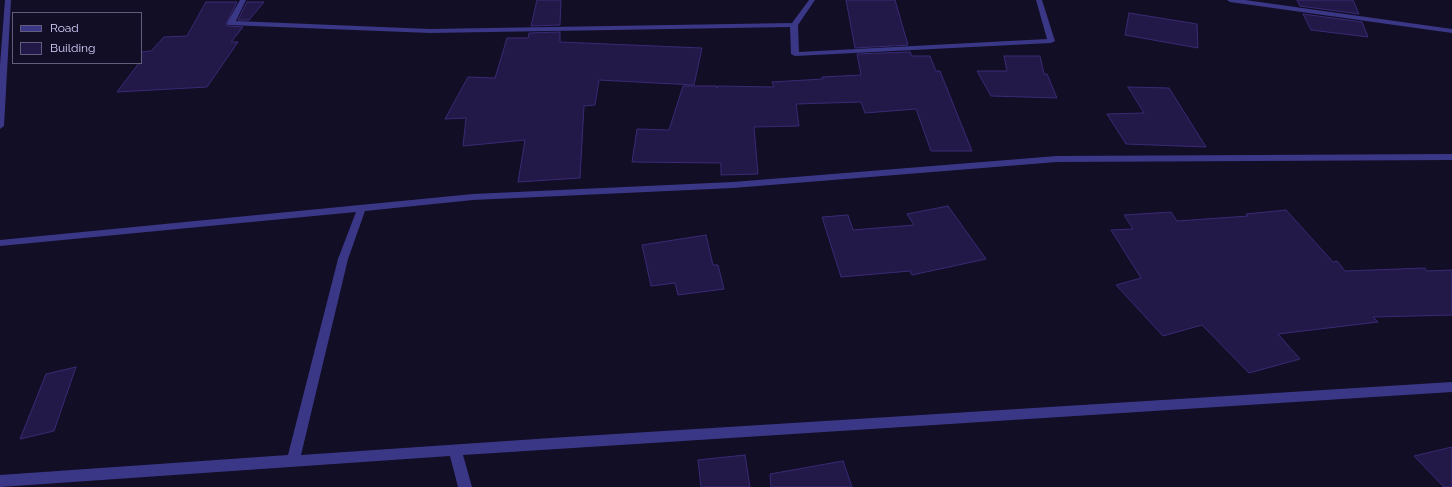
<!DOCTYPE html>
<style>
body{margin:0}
#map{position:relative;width:1452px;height:487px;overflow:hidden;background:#120e26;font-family:Raleway,sans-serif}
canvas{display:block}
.legend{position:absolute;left:12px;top:12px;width:130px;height:52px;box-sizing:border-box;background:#120e26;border:1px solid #625d7d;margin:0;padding:5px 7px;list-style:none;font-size:12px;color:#d9d3ff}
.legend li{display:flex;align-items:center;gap:8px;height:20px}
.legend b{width:20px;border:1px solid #625d7d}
</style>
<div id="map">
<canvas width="1452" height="487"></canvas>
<ul class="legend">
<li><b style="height:5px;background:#3b3787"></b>Road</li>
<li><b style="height:11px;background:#231948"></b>Building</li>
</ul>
</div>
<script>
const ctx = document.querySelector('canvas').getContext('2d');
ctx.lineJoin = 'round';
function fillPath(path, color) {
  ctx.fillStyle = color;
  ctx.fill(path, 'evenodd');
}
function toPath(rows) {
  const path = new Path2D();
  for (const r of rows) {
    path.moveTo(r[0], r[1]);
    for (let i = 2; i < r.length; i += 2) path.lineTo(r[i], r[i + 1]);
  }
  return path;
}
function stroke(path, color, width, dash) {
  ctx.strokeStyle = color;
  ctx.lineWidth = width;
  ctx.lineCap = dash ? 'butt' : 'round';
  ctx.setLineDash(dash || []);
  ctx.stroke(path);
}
const building = toPath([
 [537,0,561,0,560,25,531,26,537,0],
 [846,0,895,0,908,45,855,48,846,0],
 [1297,0,1353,0,1359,14,1300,6,1297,0],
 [206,2,237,2,226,24,228,26,243,27,231,42,238,42,207,87,117,92,139,63,141,63,141,52,151,51,164,37,187,36,206,2],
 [247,2,264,2,249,20,238,20,247,2],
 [1129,13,1197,24,1198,48,1125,35,1129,13],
 [1303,14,1362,22,1368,37,1311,30,1303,14],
 [560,32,560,42,702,48,694,85,599,80,595,105,584,106,580,178,518,182,525,140,463,146,466,118,445,119,468,77,495,78,507,38,528,38,529,33,560,32],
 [910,52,912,56,930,56,936,71,940,71,972,151,931,151,916,109,865,113,861,102,796,104,799,126,754,127,758,174,721,175,721,163,632,162,637,129,669,130,683,86,717,86,717,88,718,86,774,87,772,82,823,79,822,77,861,75,857,54,910,52],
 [1004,56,1040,56,1044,74,1047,74,1057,98,991,96,977,71,1007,71,1004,56],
 [1128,87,1169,88,1206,147,1126,144,1107,114,1144,113,1128,87],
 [948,206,986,259,912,275,910,271,841,277,822,217,848,215,853,230,914,225,907,214,948,206],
 [1286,210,1333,262,1337,261,1345,271,1425,268,1427,271,1452,270,1452,315,1373,317,1378,322,1278,334,1300,359,1249,373,1202,325,1163,336,1116,285,1141,278,1111,230,1133,229,1124,215,1171,212,1177,221,1248,216,1246,214,1286,210],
 [706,235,713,265,718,265,724,289,678,295,675,283,651,286,642,245,706,235],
 [76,367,54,431,20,439,46,374,76,367],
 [1452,447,1452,487,1444,487,1414,456,1452,447],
 [745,455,750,487,701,487,698,460,745,455],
 [843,461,852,487,771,487,770,474,843,461]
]);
const minor = toPath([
 [5,0,11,0,4,126,0,129,0,65,5,0],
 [240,0,246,0,236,21,430,29,792,23,809,0,815,0,798,25,799,52,1047,39,1036,0,1042,0,1055,41,1051,43,795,56,791,54,790,27,430,33,228,25,227,23,240,0],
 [1227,0,1245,0,1452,29,1452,33,1230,2,1227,0],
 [1452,154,1452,160,1057,162,733,188,473,200,365,211,348,259,301,455,551,438,1452,382,1452,392,463,455,472,487,458,487,450,456,0,487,0,475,288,455,338,259,356,212,0,246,0,240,473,194,733,182,1057,156,1452,154]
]);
fillPath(building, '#231948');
stroke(building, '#3a2a75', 1);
fillPath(minor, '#3b3787');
</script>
